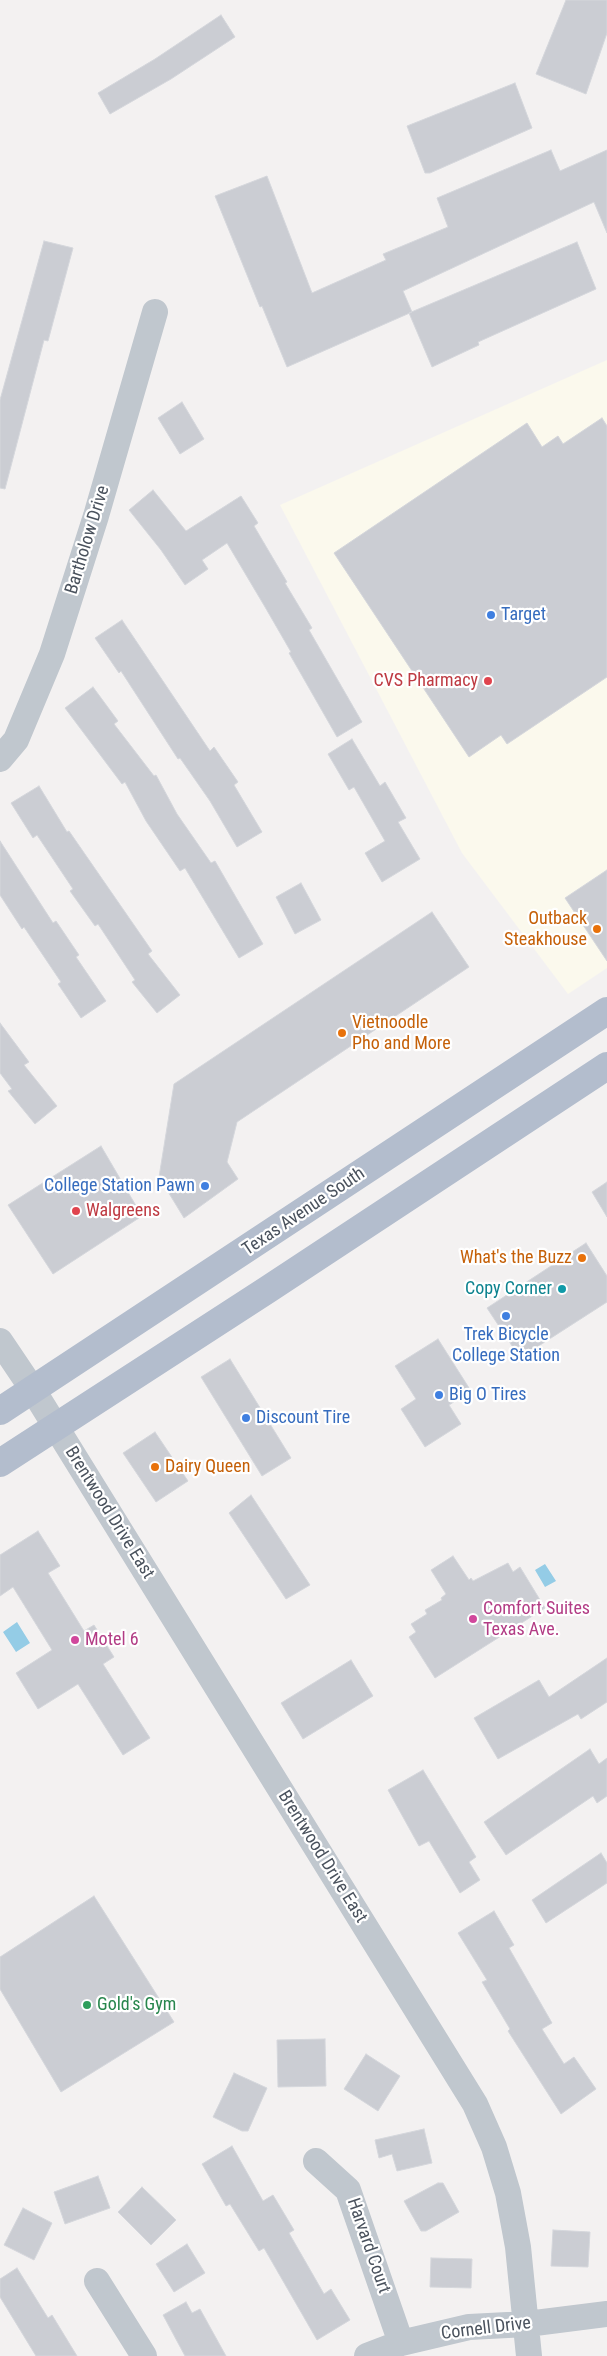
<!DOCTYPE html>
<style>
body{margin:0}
canvas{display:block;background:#f3f1f1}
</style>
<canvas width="607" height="2356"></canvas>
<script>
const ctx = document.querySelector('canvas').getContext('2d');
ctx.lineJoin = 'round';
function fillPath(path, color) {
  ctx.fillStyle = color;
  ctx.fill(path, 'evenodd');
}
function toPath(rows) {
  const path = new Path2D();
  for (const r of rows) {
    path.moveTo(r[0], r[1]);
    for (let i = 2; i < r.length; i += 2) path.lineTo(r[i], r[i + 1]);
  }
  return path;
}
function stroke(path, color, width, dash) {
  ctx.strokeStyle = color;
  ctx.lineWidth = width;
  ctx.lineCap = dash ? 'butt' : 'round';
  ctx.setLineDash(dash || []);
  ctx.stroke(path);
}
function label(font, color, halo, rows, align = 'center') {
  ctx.font = font + ' "Roboto Condensed",sans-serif';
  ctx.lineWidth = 4.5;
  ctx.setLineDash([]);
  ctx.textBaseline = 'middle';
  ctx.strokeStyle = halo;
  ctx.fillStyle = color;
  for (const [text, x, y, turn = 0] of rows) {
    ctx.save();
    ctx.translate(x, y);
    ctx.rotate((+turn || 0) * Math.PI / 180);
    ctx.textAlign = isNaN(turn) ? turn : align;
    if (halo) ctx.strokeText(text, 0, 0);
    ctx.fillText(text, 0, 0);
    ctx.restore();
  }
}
const commercial = toPath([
 [607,360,607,968,568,994,462,853,280,505]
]);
const water = toPath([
 [545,1564,556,1581,545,1587,535,1570],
 [17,1622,30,1643,16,1652,3,1632]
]);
const building = toPath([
 [566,0,607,0,607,33,586,94,536,74,566,0],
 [221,15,235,37,171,79,110,114,98,93,155,59,221,15],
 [515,83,532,128,430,173,425,173,407,126,515,83],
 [551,150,560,171,607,150,607,233,594,202,403,291,412,312,287,367,262,306,260,307,215,196,267,176,312,293,386,260,383,254,448,227,437,198,551,150],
 [44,241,73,248,48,341,44,340,5,489,0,488,0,400,44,241],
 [577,242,596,289,478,342,479,345,432,367,409,313,577,242],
 [182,402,204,439,180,454,158,418,182,402],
 [602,418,607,426,607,677,507,744,501,735,469,757,334,553,527,423,542,447,558,436,563,444,602,418],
 [153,490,186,531,241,496,258,523,254,526,287,582,285,583,312,628,309,630,362,722,337,737,289,653,291,652,265,607,227,543,202,560,208,569,185,585,161,550,129,510,153,490],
 [122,620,210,751,214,747,238,782,234,785,262,832,237,847,210,801,180,758,178,759,121,671,119,673,95,638,122,620],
 [93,687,118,721,114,724,154,776,156,775,177,814,211,863,215,861,263,944,239,958,185,868,180,871,146,821,125,782,122,784,65,708,93,687],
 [352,739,380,786,385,782,406,818,398,822,420,859,382,882,365,853,385,841,354,787,349,790,328,754,352,739],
 [39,786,67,832,69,831,152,951,148,954,180,995,157,1013,132,982,135,980,98,924,95,926,70,891,73,889,37,835,33,838,11,803,39,786],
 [0,841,53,923,56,921,79,955,76,957,106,1001,81,1018,58,984,61,982,24,927,22,929,0,895,0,841],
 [607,870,607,961,565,898,607,870],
 [301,883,321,920,295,934,276,897,301,883],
 [432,912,469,967,237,1122,227,1162,238,1179,184,1218,159,1177,174,1084,432,912],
 [0,1023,29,1062,24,1065,57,1106,35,1124,8,1091,12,1089,0,1073,0,1023],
 [101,1146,142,1216,53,1274,8,1205,101,1146],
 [607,1182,607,1217,592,1192,607,1182],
 [586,1243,607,1276,607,1302,520,1358,487,1308,586,1243],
 [438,1339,471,1391,449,1405,461,1424,425,1447,401,1409,416,1399,395,1366,438,1339],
 [230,1359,291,1458,262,1476,201,1377,230,1359],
 [155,1432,188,1481,156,1502,123,1453,155,1432],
 [251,1495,310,1585,286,1599,229,1513,251,1495],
 [38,1531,60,1566,48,1573,84,1631,94,1625,114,1657,103,1664,150,1738,123,1755,78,1684,38,1709,16,1673,52,1650,13,1587,0,1596,0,1555,38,1531],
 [453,1556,469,1580,471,1578,473,1581,508,1563,513,1572,520,1567,545,1608,435,1678,409,1637,416,1632,411,1624,427,1614,425,1610,442,1600,441,1598,446,1594,431,1570,453,1556],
 [607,1658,607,1702,581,1719,578,1714,498,1759,474,1718,539,1680,549,1697,607,1658],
 [351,1660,373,1696,303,1739,281,1703,351,1660],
 [590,1749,599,1764,607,1758,607,1796,597,1803,593,1796,506,1855,484,1822,590,1749],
 [423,1770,476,1857,469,1862,480,1880,460,1893,429,1841,419,1846,388,1790,423,1770],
 [601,1853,607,1863,607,1883,546,1923,532,1900,601,1853],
 [94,1896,174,2022,61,2092,0,1989,0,1957,94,1896],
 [494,1911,514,1945,509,1948,552,2023,542,2029,564,2064,574,2057,596,2089,561,2114,508,2031,510,2029,482,1982,487,1980,458,1933,494,1911],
 [325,2039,326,2086,278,2087,277,2040,325,2039],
 [366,2054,400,2076,378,2111,344,2089,366,2054],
 [234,2073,267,2088,248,2131,242,2131,213,2117,234,2073],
 [424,2129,432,2163,397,2171,392,2154,379,2158,375,2140,424,2129],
 [232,2146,263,2201,273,2195,294,2230,289,2233,324,2294,331,2289,350,2320,317,2340,264,2248,259,2251,230,2204,226,2206,202,2164,232,2146],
 [98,2176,110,2208,65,2224,54,2192,98,2176],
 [438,2183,443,2183,459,2212,426,2231,421,2231,404,2201,438,2183],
 [142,2187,176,2220,151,2245,118,2212,142,2187],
 [23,2208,52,2223,34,2260,4,2245,23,2208],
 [553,2230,590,2232,588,2267,551,2266,553,2230],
 [187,2244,205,2273,174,2292,156,2264,187,2244],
 [431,2258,472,2259,471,2288,430,2287,431,2258],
 [17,2268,48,2318,52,2315,77,2356,36,2356,0,2297,0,2279,17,2268],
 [186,2302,192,2313,200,2309,226,2356,185,2356,163,2315,186,2302]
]);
const minor = toPath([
 [0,759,16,740,52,654,96,516,155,312],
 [0,1341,33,1390,475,2104,494,2147,508,2193,518,2247,529,2356],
 [316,2161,348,2190,401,2343],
 [97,2281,144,2356],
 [367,2356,401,2343,469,2327,527,2324,607,2314]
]);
const major = toPath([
 [0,1411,607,1011],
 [0,1463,267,1290,607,1066]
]);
const markers = [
 [491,615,5,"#3f7fe0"],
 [488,681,5,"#e0444e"],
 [597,929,5,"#e8710a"],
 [342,1033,5,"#e8710a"],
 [205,1186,5,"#3f7fe0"],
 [76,1211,5,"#e0444e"],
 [582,1258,5,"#e8710a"],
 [562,1289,5,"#0f9aa8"],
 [506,1316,5,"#3f7fe0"],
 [439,1395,5,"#3f7fe0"],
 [246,1418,5,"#3f7fe0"],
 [155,1467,5,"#e8710a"],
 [473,1619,5,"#d1479c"],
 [75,1640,5,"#d1479c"],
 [87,2005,5,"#2e9e5b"]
];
const streetNames = [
 ["Bartholow Drive",88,540,-73],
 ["Texas Avenue South",304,1212,-34],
 ["Brentwood Drive East",109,1513,58],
 ["Brentwood Drive East",322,1857,58],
 ["Harvard Court",368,2246,71],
 ["Cornell Drive",486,2329,-7]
];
const shopNames = [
 ["Target",501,615],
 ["College Station Pawn",195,1186,"right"],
 ["Trek Bicycle",506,1335,"center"],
 ["College Station",506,1356,"center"],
 ["Big O Tires",449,1395],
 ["Discount Tire",256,1418]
];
const healthNames = [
 ["CVS Pharmacy",478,681],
 ["Walgreens",86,1211,"left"]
];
const foodNames = [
 ["Outback",587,919],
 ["Steakhouse",587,940],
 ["Vietnoodle",352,1023,"left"],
 ["Pho and More",352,1044,"left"],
 ["What's the Buzz",572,1258],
 ["Dairy Queen",165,1467,"left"]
];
const cultureNames = [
 ["Copy Corner",552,1289]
];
const hotelNames = [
 ["Comfort Suites",483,1609],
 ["Texas Ave.",483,1630],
 ["Motel 6",85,1640]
];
const leisureNames = [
 ["Gold's Gym",97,2005]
];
fillPath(commercial, '#fbf9ed');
fillPath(water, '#94cce6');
fillPath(building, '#cbcdd3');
stroke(building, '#d5d7dc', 1);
stroke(minor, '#c0c7ce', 26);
stroke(major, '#b3bdcd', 28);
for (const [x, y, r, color] of markers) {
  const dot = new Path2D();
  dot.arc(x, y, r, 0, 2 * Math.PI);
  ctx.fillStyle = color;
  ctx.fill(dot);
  stroke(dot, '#fff', 2);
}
label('18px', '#4a525d', '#fff', streetNames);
label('18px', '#366cbe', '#fff', shopNames, 'left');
label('18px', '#be3a42', '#fff', healthNames, 'right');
label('18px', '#c56008', '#fff', foodNames, 'right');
label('18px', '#0d838f', '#fff', cultureNames, 'right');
label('18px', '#b23c85', '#fff', hotelNames, 'left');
label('18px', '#27864d', '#fff', leisureNames, 'left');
</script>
